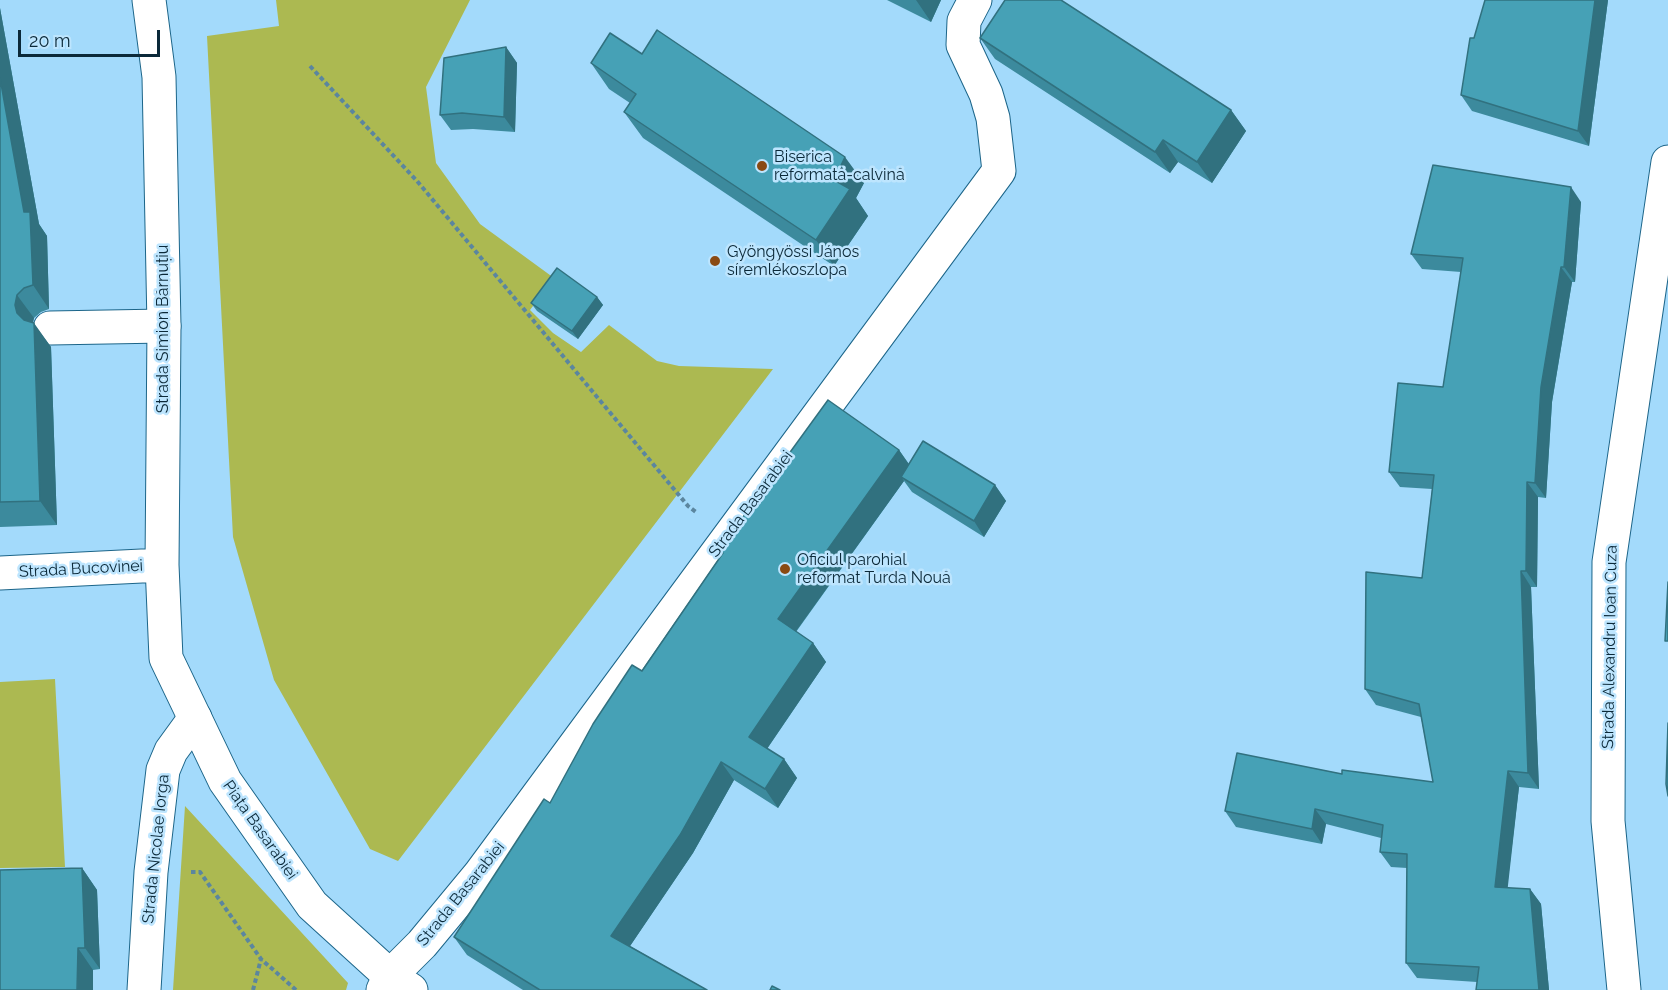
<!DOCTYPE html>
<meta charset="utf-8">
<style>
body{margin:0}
#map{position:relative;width:1668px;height:990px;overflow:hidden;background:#a3dafb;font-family:Raleway,sans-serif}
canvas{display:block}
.scale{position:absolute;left:18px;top:30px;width:142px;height:27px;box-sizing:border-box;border:3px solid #0b2939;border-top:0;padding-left:8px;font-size:18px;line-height:21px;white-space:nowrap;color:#0b2939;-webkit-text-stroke:4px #bde5fe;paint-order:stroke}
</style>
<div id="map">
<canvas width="1668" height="990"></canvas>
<div class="scale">20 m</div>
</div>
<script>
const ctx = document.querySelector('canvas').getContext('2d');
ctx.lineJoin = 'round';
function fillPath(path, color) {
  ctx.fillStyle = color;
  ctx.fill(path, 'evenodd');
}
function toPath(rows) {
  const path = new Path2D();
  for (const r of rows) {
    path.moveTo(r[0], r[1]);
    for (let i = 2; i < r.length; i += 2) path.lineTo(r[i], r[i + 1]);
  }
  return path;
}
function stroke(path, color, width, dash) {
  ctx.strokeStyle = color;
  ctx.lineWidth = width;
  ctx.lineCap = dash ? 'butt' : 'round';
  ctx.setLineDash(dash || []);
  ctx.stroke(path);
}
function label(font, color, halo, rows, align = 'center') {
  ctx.font = font + ' Raleway,sans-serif';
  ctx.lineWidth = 5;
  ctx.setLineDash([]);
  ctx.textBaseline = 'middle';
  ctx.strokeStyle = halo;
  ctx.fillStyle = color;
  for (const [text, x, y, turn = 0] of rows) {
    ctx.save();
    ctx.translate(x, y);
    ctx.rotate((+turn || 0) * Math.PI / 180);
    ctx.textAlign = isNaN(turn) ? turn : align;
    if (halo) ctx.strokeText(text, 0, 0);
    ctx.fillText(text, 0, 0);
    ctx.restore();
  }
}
const green = toPath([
 [276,0,470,0,426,87,436,163,480,224,554,278,530,310,553,333,581,352,609,325,657,361,679,366,773,369,398,861,370,849,274,680,233,537,207,36,279,26],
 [55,679,65,867,0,868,0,682],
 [185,806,348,983,346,990,173,990]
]);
const path = toPath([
 [310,66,417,181,688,506,696,512],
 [191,872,200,872,261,959,296,990],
 [253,990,261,959]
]);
const minor = toPath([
 [50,328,164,326],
 [144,990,151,872,163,770,171,751,195,718],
 [383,990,390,976,422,944,480,874,999,171,993,118,986,94,963,45,964,21,975,0],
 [1624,990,1608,821,1609,562,1668,162]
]);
const major = toPath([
 [149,0,159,77,164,326,162,565,166,658,225,781,312,905,390,976,411,990],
 [0,573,162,565]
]);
const wall = toPath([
 [887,0,941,0,931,22],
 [1608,0,1589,146,1472,111,1461,95,1474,38],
 [0,8,39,224,47,236,49,309,41,312,34,318,33,323,51,347,57,525,0,527],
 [980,38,1231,110,1246,131,1212,183,1178,162,1170,173,995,59],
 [506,47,517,63,515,132,473,129,451,130,440,115],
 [642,54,864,183,856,198,868,216,834,266,643,138,624,112,630,103,609,89,591,63],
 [1581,202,1575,282,1572,282,1552,402,1546,498,1538,497,1537,587,1531,587,1539,789,1519,787,1507,888,1530,889,1541,904,1549,990,1476,990,1477,982,1417,978,1406,963,1407,868,1391,867,1380,852,1381,838,1326,824,1322,844,1236,827,1225,811,1342,774,1433,782,1421,717,1376,705,1365,689,1422,578,1432,489,1400,487,1389,472,1443,387,1461,272,1422,269,1411,254],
 [597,297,603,305,578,339,537,311,531,303],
 [899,450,909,464,995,485,1006,501,984,537,912,492,904,481,796,632,813,643,826,662,767,749,784,759,797,778,778,808,734,780,693,853,630,946,707,990,523,990,467,955,454,937,550,803,722,554,719,550],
 [82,868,97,890,100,969,93,970,0,990]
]);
const shadedWall = toPath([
 [916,0,941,0,931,22],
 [1595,0,1608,0,1589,146,1578,131],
 [0,8,39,224,47,236,49,309,33,285,24,212,0,78],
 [506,47,517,63,515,132,504,117],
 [1231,110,1246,131,1212,183,1197,162],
 [1163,140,1178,162,1170,173,1155,152],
 [845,157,864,183,856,198,868,216,834,266,816,240,834,180],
 [1571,187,1581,202,1575,282,1564,267],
 [1561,267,1572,282,1552,402,1546,498,1535,483,1541,387],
 [17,295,34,318,31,329,17,313,15,305],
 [597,297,603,305,578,339,572,331],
 [34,323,51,347,57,525,40,501],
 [899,450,912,469,901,477,904,481,791,638,778,619],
 [1527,482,1538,497,1537,587,1526,571],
 [995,485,1006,501,984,537,974,521],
 [1521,571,1531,587,1539,789,1528,773],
 [813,643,826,662,762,756,749,737],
 [784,759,797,778,778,808,765,789],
 [721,762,734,780,693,853,624,955,611,936],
 [1508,771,1519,787,1506,903,1495,887],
 [1315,809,1326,824,1322,844,1312,829],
 [82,868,97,890,100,969,85,948],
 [1530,889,1541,904,1549,990,1539,990],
 [78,948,93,970,93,990,77,990]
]);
const building = toPath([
 [1005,0,1061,0,1231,110,1197,162,1163,140,1155,152,980,38,1005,0],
 [1485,0,1595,0,1578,131,1461,95,1470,38,1474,38,1485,0],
 [657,30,845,157,834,180,850,189,816,240,624,112,636,94,591,63,610,33,642,54,657,30],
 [506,47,504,117,462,113,440,115,444,58,506,47],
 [0,78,24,212,30,212,33,285,24,288,17,295,15,305,17,313,24,320,34,323,40,501,0,502,0,78],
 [1433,165,1571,187,1564,267,1561,267,1541,387,1535,483,1527,482,1526,571,1521,571,1528,773,1508,771,1495,887,1530,889,1539,990,1476,990,1479,967,1406,963,1407,854,1380,852,1383,825,1315,809,1312,829,1225,811,1237,753,1342,774,1342,770,1433,782,1419,704,1365,689,1366,572,1422,578,1434,475,1389,472,1398,383,1443,387,1463,258,1411,254,1433,165],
 [557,268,597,297,572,331,531,303,557,268],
 [828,400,899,450,778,619,813,643,749,737,784,759,765,789,721,762,680,835,611,936,707,990,540,990,454,937,544,799,550,803,593,724,632,665,642,671,723,553,719,550,828,400],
 [923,441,995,485,974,521,901,477,923,441],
 [1668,582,1668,641,1665,641,1668,582],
 [1668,723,1668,796,1666,784,1668,723],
 [82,868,85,948,78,948,77,990,0,990,0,870,82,868],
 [772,986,780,990,770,990,772,986]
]);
const markers = [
 [762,166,6,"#8a4a13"],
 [715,261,6,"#8a4a13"],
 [785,569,6,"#8a4a13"]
];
const poiNames = [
 ["Biserica",774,157],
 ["reformată-calvină",774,175],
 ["Gyöngyössi János",727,252],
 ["síremlékoszlopa",727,270],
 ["Oficiul parohial",797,560],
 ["reformat Turda Nouă",797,578]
];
const streetNames = [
 ["Strada Simion Bărnuțiu",163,329,-90],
 ["Strada Basarabiei",751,504,-53],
 ["Strada Bucovinei",81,569,-3],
 ["Strada Alexandru Ioan Cuza",1610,647,-89],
 ["Piața Basarabiei",260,830,55],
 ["Strada Nicolae Iorga",156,849,-84],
 ["Strada Basarabiei",461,894,-51]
];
fillPath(green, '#acb951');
stroke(minor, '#1c6589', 35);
stroke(major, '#1c6589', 35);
stroke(path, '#5b869f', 4, [4.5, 3]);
stroke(minor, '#fff', 33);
stroke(major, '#fff', 33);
fillPath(wall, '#3c8a9d');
fillPath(shadedWall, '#31717f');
fillPath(building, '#46a1b6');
stroke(building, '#31717f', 1.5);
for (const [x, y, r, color] of markers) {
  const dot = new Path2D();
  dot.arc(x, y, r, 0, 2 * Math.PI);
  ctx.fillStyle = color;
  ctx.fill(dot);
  stroke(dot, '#bde5fe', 2);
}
label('16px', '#0b2939', '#bde5fe', poiNames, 'left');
label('16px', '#0b2939', '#bde5fe', streetNames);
</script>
